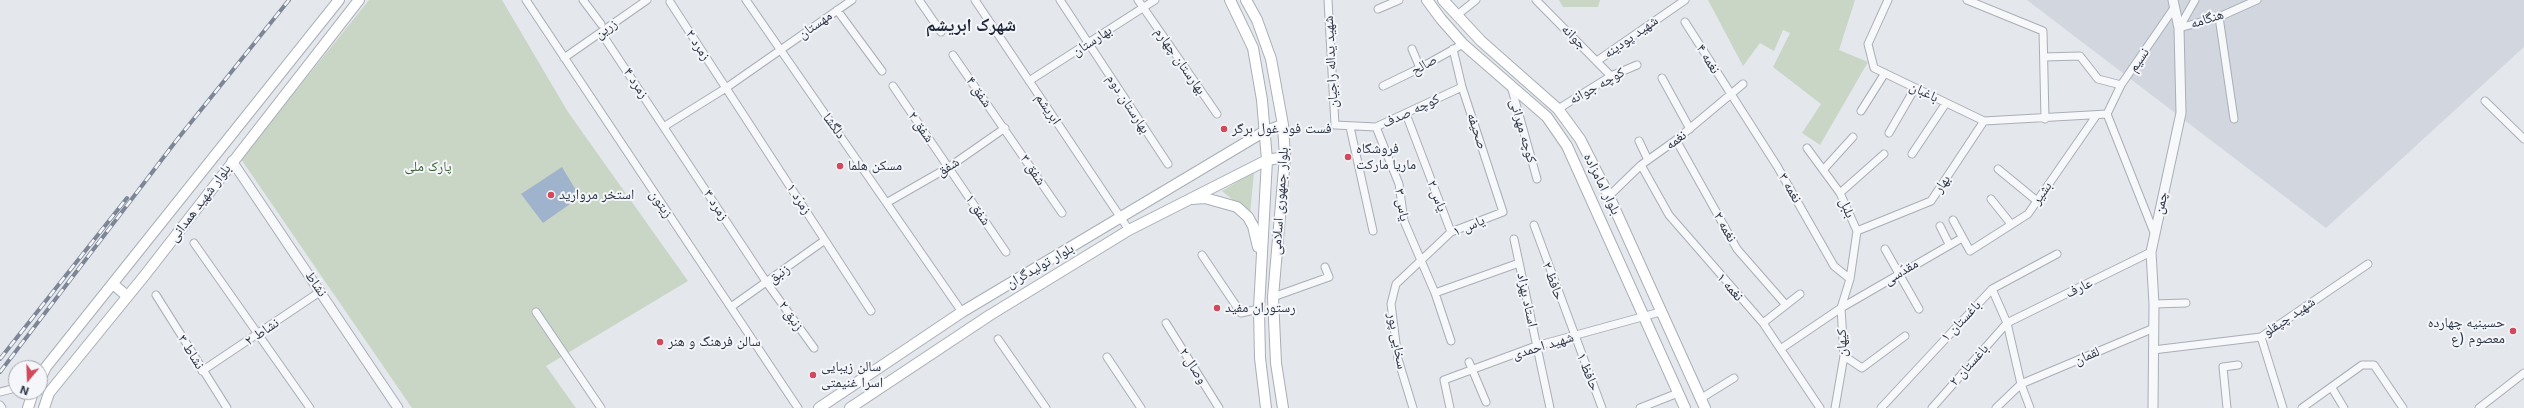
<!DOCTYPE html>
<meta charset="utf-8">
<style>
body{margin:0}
#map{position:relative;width:2524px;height:408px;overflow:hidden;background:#e4e7ec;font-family:Inter,sans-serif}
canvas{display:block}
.north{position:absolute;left:8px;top:360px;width:40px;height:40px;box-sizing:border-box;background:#f4f6f9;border:1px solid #a4a8b1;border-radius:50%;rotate:199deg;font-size:11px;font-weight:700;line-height:16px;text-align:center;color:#2b3445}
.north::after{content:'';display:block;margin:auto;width:14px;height:18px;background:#d1495b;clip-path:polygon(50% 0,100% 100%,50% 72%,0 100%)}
</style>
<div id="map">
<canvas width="2524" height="408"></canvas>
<div class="north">N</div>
</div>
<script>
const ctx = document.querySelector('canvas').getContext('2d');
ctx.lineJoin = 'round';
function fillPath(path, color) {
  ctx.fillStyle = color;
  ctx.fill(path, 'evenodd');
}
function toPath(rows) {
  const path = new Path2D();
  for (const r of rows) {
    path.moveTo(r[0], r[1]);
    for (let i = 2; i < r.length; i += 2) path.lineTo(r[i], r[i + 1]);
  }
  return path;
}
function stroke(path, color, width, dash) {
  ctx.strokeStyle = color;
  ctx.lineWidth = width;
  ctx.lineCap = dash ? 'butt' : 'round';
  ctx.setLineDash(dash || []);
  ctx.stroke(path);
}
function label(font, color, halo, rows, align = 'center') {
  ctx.font = font + ' Inter,"Noto Naskh Arabic",sans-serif';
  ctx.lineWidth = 4;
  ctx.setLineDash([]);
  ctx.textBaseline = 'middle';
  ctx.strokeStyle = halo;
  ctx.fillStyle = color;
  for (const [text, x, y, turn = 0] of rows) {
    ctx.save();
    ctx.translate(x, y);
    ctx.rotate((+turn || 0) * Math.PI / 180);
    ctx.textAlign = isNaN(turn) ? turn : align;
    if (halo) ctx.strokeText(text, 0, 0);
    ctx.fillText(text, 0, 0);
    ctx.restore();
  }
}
const built = toPath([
 [2027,0,2524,0,2524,47,2326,228]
]);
const green = toPath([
 [369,0,502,0,568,112,688,281,546,366,576,408,412,408,241,159],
 [1559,0,1600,0,1598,7,1563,7],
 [1708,0,1855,0,1839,50,1868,62,1820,145,1802,133,1821,104,1773,67,1790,33,1783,30,1774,51,1760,43,1743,66],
 [1254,172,1250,214,1222,191]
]);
const water = toPath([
 [562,167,580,197,543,223,521,194]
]);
const minor = toPath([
 [526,0,798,408],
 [583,0,601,24],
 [746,0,962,312],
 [919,0,941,32],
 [975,0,1129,230],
 [1060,0,1168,164],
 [1138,0,1217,114],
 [1328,0,1335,125,1376,127,1462,87],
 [1536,0,1611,76],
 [1888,0,1868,44,1874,68,1984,121,2107,114],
 [1967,0,2043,31,2045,119],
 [670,2,871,311],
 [1378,9,1399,0],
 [837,10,882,71],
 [1456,16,1476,0],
 [2219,17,2234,119],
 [1685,22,1777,166,1834,266,1850,279],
 [2179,28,2219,17,2257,0],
 [2179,28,2195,0],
 [606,40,767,283,814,348],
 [1412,49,1420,68],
 [953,55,1062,213],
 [2044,57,2080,56,2098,79,2121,85],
 [564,58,647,0],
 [1597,61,1685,0],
 [1662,78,1690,129],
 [1029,81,1155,0],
 [893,86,1006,252],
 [1383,86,1420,68,1463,44],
 [1511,86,1537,179],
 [2485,101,2524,139],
 [1558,109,1611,76,1637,65],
 [1861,111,1885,73],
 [1406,114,1451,232],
 [2107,114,2155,235],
 [2107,114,2121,85,2174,8],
 [665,126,726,88,852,0],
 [1350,127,1373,231],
 [1376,127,1399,184,1404,221,1435,293,1451,341],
 [1889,133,1915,88],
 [1676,140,1737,249,1786,305],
 [1639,141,1648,160],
 [1807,148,1840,193,1857,231,1850,279,1841,308,1844,356,1835,408],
 [1912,154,1946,103],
 [1641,165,1669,215,1763,323,1820,408],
 [1824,169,1853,137],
 [1998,169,2037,201],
 [1840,193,1884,154],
 [1609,196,1641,165,1676,140,1743,84],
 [1991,199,2011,224],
 [888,202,949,167,1005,128],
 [1953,220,1970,251,2028,214,2096,116],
 [1534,225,1602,408],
 [1940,226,1949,244],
 [1857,231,1931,201,1984,121],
 [1514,239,1550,408],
 [194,243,310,408],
 [1885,249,1919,309],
 [1202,255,1241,313,1259,309],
 [1992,289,2007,323,2021,384,2030,408],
 [1435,293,1519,263],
 [156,295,227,408],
 [1273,297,1329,277,1325,267],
 [2154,304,2186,303],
 [731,307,825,240],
 [536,312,601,408],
 [1166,323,1219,408],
 [1763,323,1800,294],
 [2261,337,2283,408],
 [998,339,1046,408],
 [1782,348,1841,308,1962,238],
 [2153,350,2261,337,2368,264],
 [1844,356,1862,368,1905,336],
 [1107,357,1141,408],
 [1469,362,1486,402],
 [202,371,321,291],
 [2332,388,2344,408],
 [0,392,16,388],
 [1700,399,1734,378],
 [0,405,2,408],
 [1413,408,1398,359,1391,304,1396,284,1451,232,1503,212,1462,87,1453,49],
 [1450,408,1444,380,1536,346,1660,312],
 [1640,408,1678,393],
 [1881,408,1992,289,2057,254],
 [1932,408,2007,323,2151,252],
 [1996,408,2021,384,2154,328],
 [2227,408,2223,367,2238,365],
 [2302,408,2362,365,2374,365,2403,408],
 [2479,408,2524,373]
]);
const tertiary = toPath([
 [232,161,398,408],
 [2153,408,2154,304,2151,252,2181,113,2179,28,2173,0]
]);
const secondary = toPath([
 [1230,0,1253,48,1262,100,1267,160,1259,309,1260,358,1266,408],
 [1246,0,1257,20,1271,59,1283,125,1285,157,1273,297,1276,363,1283,408],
 [1427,0,1441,19,1463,44,1547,117,1567,146,1685,408],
 [1443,0,1481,41,1558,109,1580,139,1609,196,1705,408],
 [1192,199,1205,198,1237,207,1248,217,1253,226,1258,247],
 [113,284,127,296],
 [40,379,46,367,339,0],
 [28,408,33,392],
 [44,408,49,393,145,275,359,0],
 [819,408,962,312,1265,131,1283,125],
 [850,408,990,315,1129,230,1267,160,1285,157]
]);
const rail = toPath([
 [0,359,127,198],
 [0,372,176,141,289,0]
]);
const markers = [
 [1224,129,4,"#d1495b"],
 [1348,157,4,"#d1495b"],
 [840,166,4,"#d1495b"],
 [551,195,4,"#d1495b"],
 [1217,308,4,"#d1495b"],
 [2513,331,4,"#d1495b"],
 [660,342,4,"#d1495b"],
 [813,375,4,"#d1495b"]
];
const streetNames = [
 ["هنگامه",2207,19,-18],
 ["مهستان",815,25,-35],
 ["زرین",606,29,-35],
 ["جوانه",1574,37,45],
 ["شهید پودینه",1631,37,-35],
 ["بهارستان",1092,41,-33],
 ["زمرد ۲",698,45,57],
 ["نغمه ۴",1708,59,58],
 ["نسیم",2139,60,-56],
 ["بهارستان چهارم",1180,61,55],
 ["شهید یداله راجیان",1331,62,-93],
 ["صالح",1424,65,-29],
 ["زمرد ۴",636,83,56],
 ["کوچه جوانه",1597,86,-29],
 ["شفق ۴",979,92,55],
 ["باغبان",1924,92,26],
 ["بهارستان دوم",1128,104,57],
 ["ابریشم",1048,109,56],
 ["کوچه صدف",1411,111,-25],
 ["دلگشا",834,126,54],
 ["شفق ۲",921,127,55],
 ["صحیفه",1477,131,72],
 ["کوچه مهرانی",1523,131,74],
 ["نغمه",1676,140,-37],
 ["شفق",948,167,-32],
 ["شفق ۳",1033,170,56],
 ["بلوار امامزاده",1602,184,64],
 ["بهار",1942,184,-56],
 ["نغمه ۳",1790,188,60],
 ["بشیر",2042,193,-55],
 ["یاس ۲",1437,196,69],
 ["زمرّد ۱",799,199,57],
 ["بلوار جمهوری اسلامی",1280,201,-86],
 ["بلوار شهید همدانی",200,203,-53],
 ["چمن",2161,203,-78],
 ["زیتون",661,204,56],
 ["زمرد ۳",716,205,57],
 ["یاس ۳",1402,205,80],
 ["بلبل",1847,208,67],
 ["شفق ۱",978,210,56],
 ["یاس ۱",1469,226,-23],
 ["نغمه ۲",1725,227,61],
 ["بلوار تولیدگران",1040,266,-30],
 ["مقدّسی",1901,272,-31],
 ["زنبق",779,274,-36],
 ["حافظ ۲",1553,281,70],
 ["نشاط",316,284,56],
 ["نغمه ۱",1730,287,49],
 ["عارف",2079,288,-26],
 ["استاد بهزاد",1527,300,78],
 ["زنبق ۲",791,316,55],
 ["شهید چپقلو",2289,317,-34],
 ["باغستان ۱",1961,321,-46],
 ["نشاط ۲",262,332,-34],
 ["سخایی پور",1397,341,80],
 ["کیهان",1842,343,-91],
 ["شهید احمدی",1543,346,-17],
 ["نشاط ۳",191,352,58],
 ["لقمان",2087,356,-23],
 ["باغستان ۲",1969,365,-48],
 ["وصال ۲",1193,366,58],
 ["حافظ ۱",1588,372,68]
];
const poiNames = [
 ["فست فود غول برگر",1232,129],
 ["فروشگاه",1356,149],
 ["ماریا مارکت",1356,165],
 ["مسکن هلما",848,166],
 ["استخر مروارید",559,195],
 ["رستوران مفید",1225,308],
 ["حسینیه چهارده",2505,323,"right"],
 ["معصوم (ع",2505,339,"right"],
 ["سالن فرهنگ و هنر",668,342],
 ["سالن زیبایی",821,367],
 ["اسرا غنیمتی",821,383]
];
const parkNames = [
 ["پارک ملی",428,167]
];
const districtNames = [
 ["شهرک ابریشم",971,26]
];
fillPath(built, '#d2d6de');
fillPath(green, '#c9d6c5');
fillPath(water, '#9fb4cc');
stroke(minor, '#a9aeb7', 9);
stroke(tertiary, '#a9aeb7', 11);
stroke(secondary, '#a9aeb7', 12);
stroke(minor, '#f7f8fa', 7);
stroke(tertiary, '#f7f8fa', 9);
stroke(secondary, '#fff', 10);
stroke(rail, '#7d8696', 4);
stroke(rail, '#f4f6f9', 2.5, [8]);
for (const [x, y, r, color] of markers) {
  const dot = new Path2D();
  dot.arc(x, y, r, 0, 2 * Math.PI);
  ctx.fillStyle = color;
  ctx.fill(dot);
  stroke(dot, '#f4f6f9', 1.5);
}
label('14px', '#2b3445', '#f4f6f9', streetNames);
label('14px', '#2b3445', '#f4f6f9', poiNames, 'left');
label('14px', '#3f6138', '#f4f6f9', parkNames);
label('bold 18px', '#1d2536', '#f4f6f9', districtNames);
</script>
